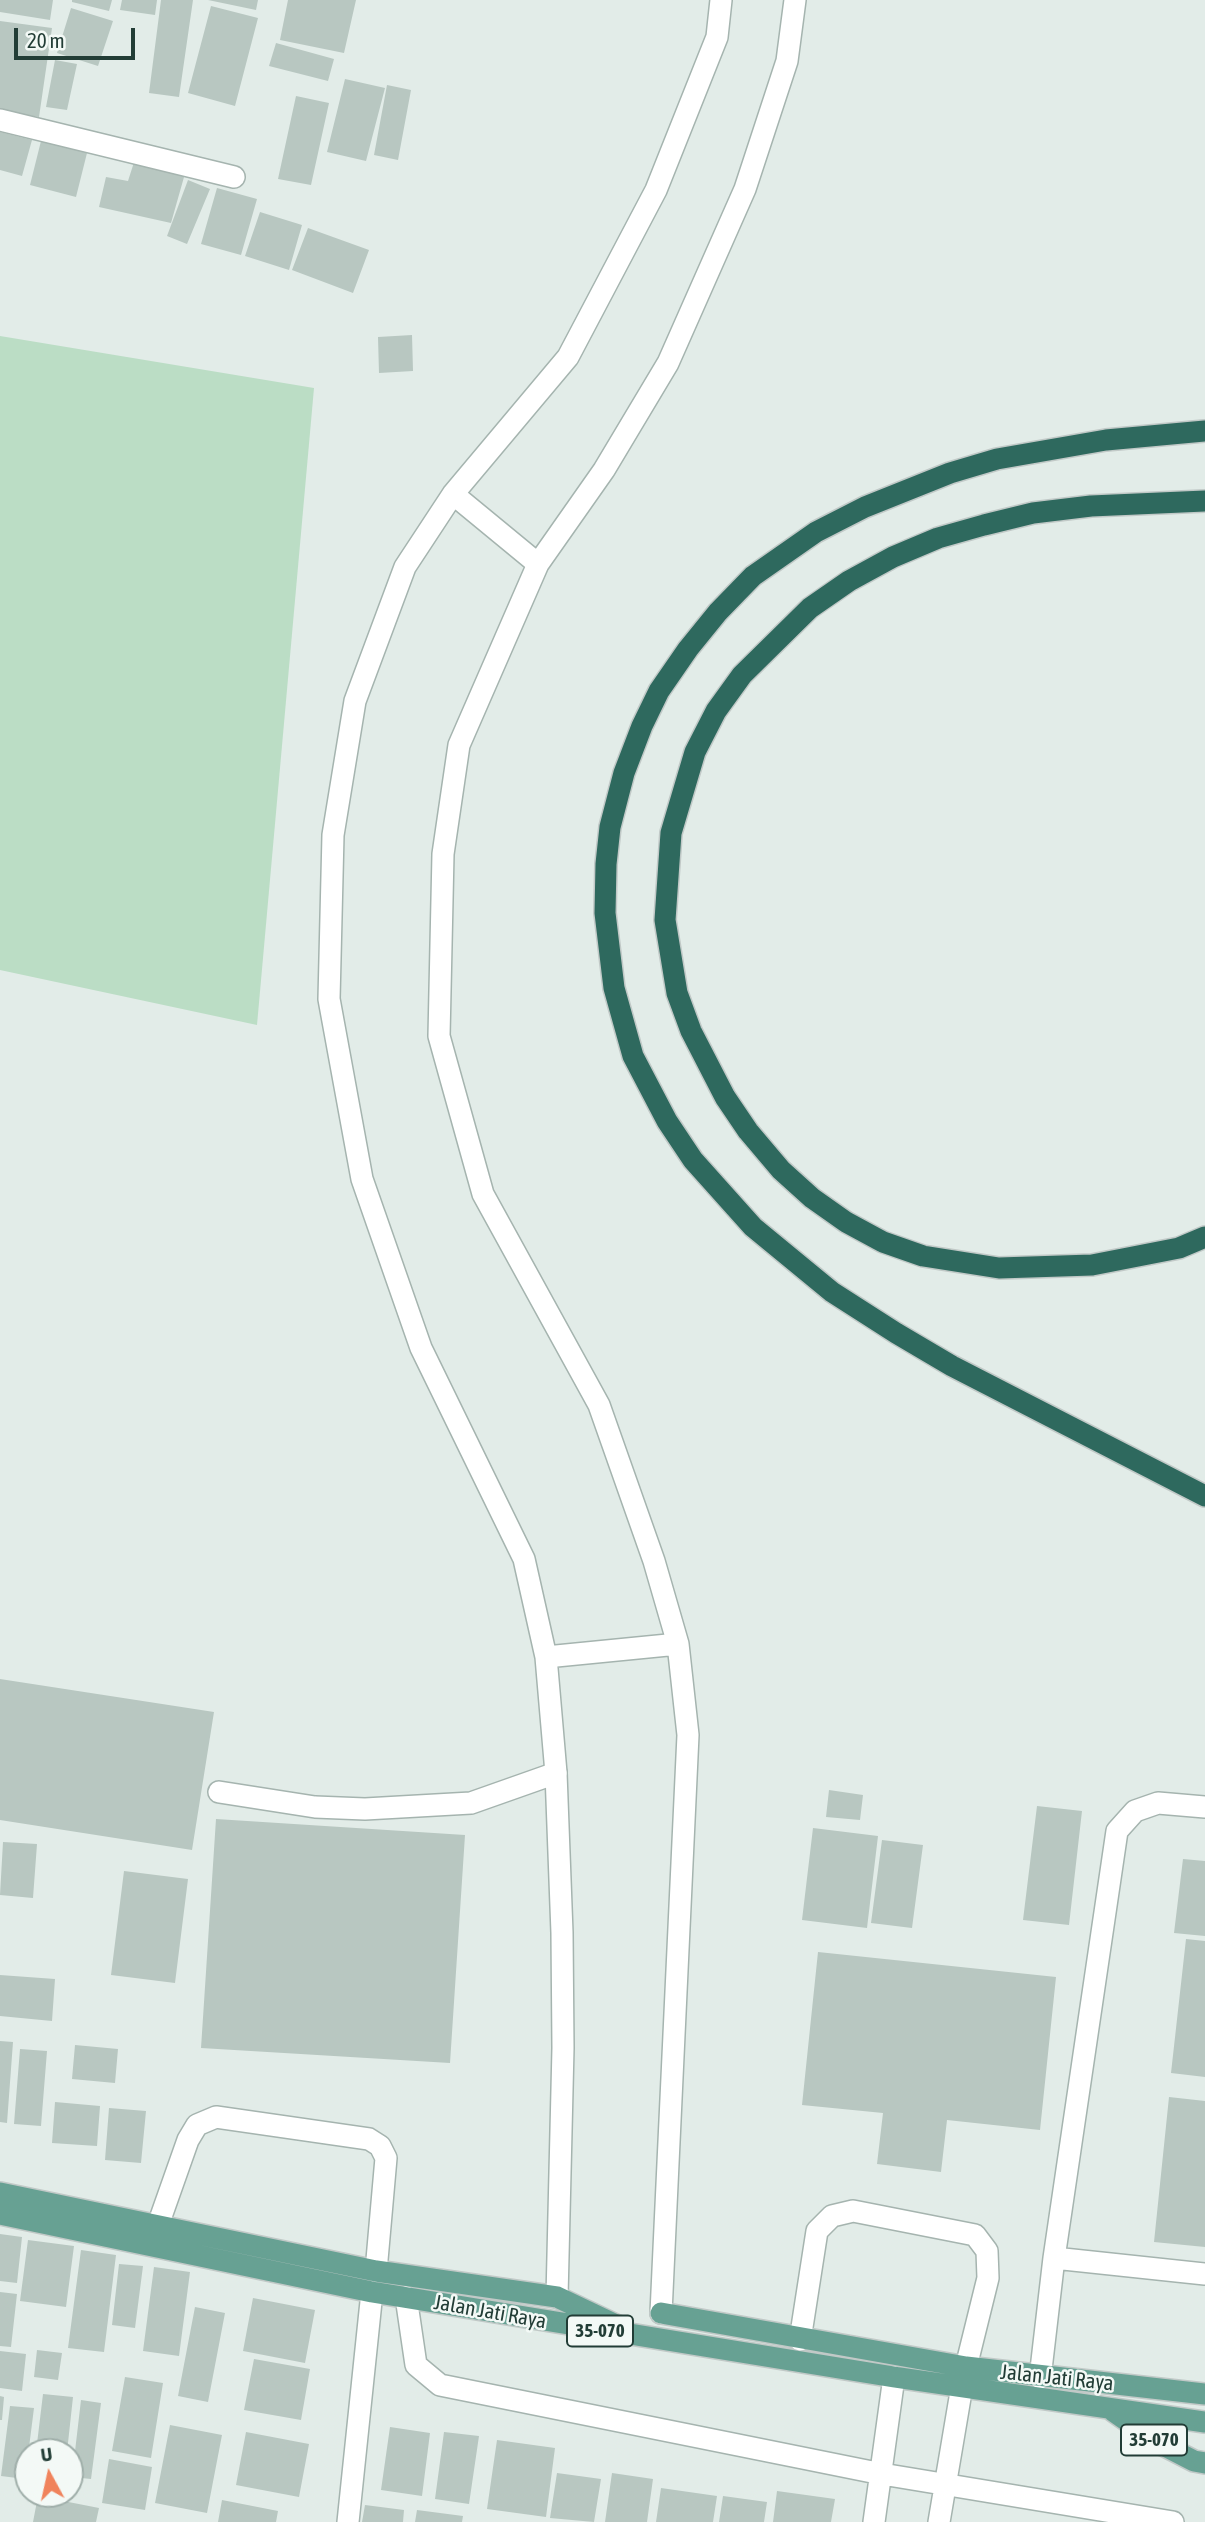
<!DOCTYPE html>
<style>
body{margin:0}
#map{position:relative;width:1205px;height:2522px;overflow:hidden;background:#e2ece8;font-family:"Asap Condensed",sans-serif}
canvas{display:block}
.north{position:absolute;left:14px;top:2438px;width:70px;height:70px;box-sizing:border-box;background:#f3f9f6;border:2px solid #9faea9;border-radius:50%;rotate:352deg;font-size:19px;font-weight:700;line-height:28px;text-align:center;color:#223d36}
.north::after{content:'';display:block;margin:auto;width:24px;height:32px;background:#f0835c;clip-path:polygon(50% 0,100% 100%,50% 72%,0 100%)}
.scale{position:absolute;left:14px;top:28px;width:121px;height:32px;box-sizing:border-box;border:4px solid #223d36;border-top:0;padding-left:9px;font-size:21px;line-height:24px;white-space:nowrap;color:#223d36;-webkit-text-stroke:5px #f3f9f6;paint-order:stroke}
</style>
<div id="map">
<canvas width="1205" height="2522"></canvas>
<div class="north">U</div>
<div class="scale">20 m</div>
</div>
<script>
const ctx = document.querySelector('canvas').getContext('2d');
ctx.lineJoin = 'round';
function fillPath(path, color) {
  ctx.fillStyle = color;
  ctx.fill(path, 'evenodd');
}
function toPath(rows) {
  const path = new Path2D();
  for (const r of rows) {
    path.moveTo(r[0], r[1]);
    for (let i = 2; i < r.length; i += 2) path.lineTo(r[i], r[i + 1]);
  }
  return path;
}
function stroke(path, color, width, dash) {
  ctx.strokeStyle = color;
  ctx.lineWidth = width;
  ctx.lineCap = dash ? 'butt' : 'round';
  ctx.setLineDash(dash || []);
  ctx.stroke(path);
}
function label(font, color, halo, rows, align = 'center') {
  ctx.font = font + ' "Asap Condensed",sans-serif';
  ctx.lineWidth = 5;
  ctx.setLineDash([]);
  ctx.textBaseline = 'middle';
  ctx.strokeStyle = halo;
  ctx.fillStyle = color;
  for (const [text, x, y, turn = 0] of rows) {
    ctx.save();
    ctx.translate(x, y);
    ctx.rotate((+turn || 0) * Math.PI / 180);
    ctx.textAlign = isNaN(turn) ? turn : align;
    if (halo) ctx.strokeText(text, 0, 0);
    ctx.fillText(text, 0, 0);
    ctx.restore();
  }
}
const green = toPath([
 [0,336,314,388,257,1025,0,970]
]);
const building = toPath([
 [0,0,53,0,50,20,0,12],
 [72,0,112,0,109,11,72,2],
 [122,0,157,0,155,15,120,10],
 [161,0,193,0,179,97,149,93],
 [208,0,258,0,256,10],
 [288,0,356,0,344,53,280,40],
 [211,6,258,18,235,106,188,93],
 [71,8,113,21,98,66,57,53],
 [0,21,52,28,39,117,0,111],
 [276,43,334,59,328,81,269,66],
 [55,60,77,64,67,110,46,107],
 [345,79,385,88,366,161,327,152],
 [387,85,411,90,398,160,374,155],
 [296,96,329,103,311,185,278,179],
 [0,132,32,140,22,176,0,170],
 [41,141,87,153,76,197,30,185],
 [136,156,186,170,171,223,99,207,106,177,128,181],
 [188,180,210,189,187,244,167,236],
 [217,188,257,199,241,255,201,244],
 [260,212,302,225,289,270,245,256],
 [308,228,369,250,353,293,292,270],
 [412,335,413,371,379,373,378,337],
 [0,1679,214,1712,192,1850,0,1820],
 [829,1790,863,1795,860,1820,826,1817],
 [1037,1806,1082,1811,1069,1925,1023,1920],
 [216,1819,465,1835,450,2063,201,2048],
 [813,1828,878,1836,867,1928,802,1920],
 [882,1840,923,1845,912,1928,871,1923],
 [3,1842,37,1844,33,1898,0,1895],
 [1183,1859,1205,1861,1205,1936,1174,1933],
 [124,1871,188,1879,175,1983,111,1975],
 [1186,1939,1205,1941,1205,2077,1171,2073],
 [818,1952,1056,1977,1040,2130,947,2120,941,2172,877,2164,883,2113,802,2105],
 [0,1975,55,1979,52,2021,0,2016],
 [0,2041,13,2042,7,2123,0,2122],
 [75,2045,118,2049,115,2083,72,2079],
 [20,2049,47,2051,41,2126,14,2124],
 [1169,2097,1205,2101,1205,2247,1154,2242],
 [55,2102,100,2106,97,2146,52,2143],
 [109,2108,146,2111,141,2163,105,2160],
 [0,2234,22,2237,17,2283,0,2281],
 [28,2240,74,2246,66,2307,20,2301],
 [81,2250,116,2255,104,2352,68,2348],
 [119,2264,143,2266,135,2328,112,2325],
 [154,2267,190,2272,179,2356,143,2351],
 [0,2292,17,2294,11,2347,0,2346],
 [253,2298,315,2310,305,2363,243,2351],
 [195,2307,225,2313,208,2402,178,2396],
 [37,2350,62,2353,58,2380,34,2377],
 [0,2351,26,2354,22,2391,0,2388],
 [254,2359,310,2369,301,2420,244,2410],
 [125,2377,163,2383,151,2458,112,2451],
 [43,2394,73,2397,67,2452,36,2452],
 [0,2396,4,2397,2,2420,0,2420],
 [81,2400,101,2403,91,2479,72,2477],
 [10,2406,34,2408,25,2479,1,2476],
 [170,2425,222,2435,207,2513,155,2503],
 [390,2427,430,2433,422,2496,381,2490],
 [246,2432,309,2444,299,2497,236,2485],
 [444,2432,479,2436,469,2504,435,2499],
 [497,2440,555,2448,546,2517,487,2509],
 [109,2459,152,2467,145,2510,102,2503],
 [557,2473,601,2479,594,2522,550,2518],
 [612,2473,653,2479,647,2522,605,2522],
 [661,2488,717,2496,713,2522,656,2522],
 [777,2491,835,2499,831,2522,773,2522],
 [38,2496,99,2508,96,2522,33,2522],
 [723,2496,767,2502,764,2522,719,2522],
 [222,2500,278,2511,276,2522,218,2522],
 [365,2505,404,2510,403,2522,362,2522],
 [417,2510,463,2516,462,2522,415,2522]
]);
const lane = toPath([
 [219,1792,315,1807,365,1809,471,1803,556,1773],
 [158,2225,188,2140,197,2125,216,2117,369,2139,380,2146,386,2158,376,2271],
 [1054,2258,1205,2274],
 [800,2340,817,2231,832,2216,853,2211,975,2235,987,2251,988,2278,966,2367],
 [1040,2378,1054,2258,1117,1831,1135,1811,1158,1803,1205,1807]
]);
const street = toPath([
 [0,120,234,177],
 [453,494,538,564],
 [546,1657,678,1644],
 [406,2297,416,2365,440,2385,882,2474,1173,2522],
 [557,2297,563,2048,562,1933,556,1773,546,1657,524,1559,421,1348,362,1179,329,999,333,835,355,701,405,567,453,494,568,357,656,190,717,37,721,0],
 [661,2313,688,1735,678,1644,654,1561,599,1405,483,1194,439,1036,443,854,459,745,538,564,604,470,668,363,745,189,787,61,795,0],
 [348,2522,372,2292],
 [874,2522,894,2377],
 [939,2522,962,2386]
]);
const primary = toPath([
 [0,2193,376,2271,557,2297,618,2326],
 [0,2214,372,2292,894,2377,1205,2422],
 [661,2313,966,2367,1205,2394],
 [1113,2411,1157,2442,1194,2461,1205,2463]
]);
const highway = toPath([
 [1205,431,1106,440,997,459,950,473,865,507,816,532,753,576,718,612,688,649,659,691,642,726,624,773,610,827,606,864,605,913,614,988,633,1056,667,1121,693,1160,753,1227,832,1292,896,1333,952,1366,1205,1496],
 [1205,501,1091,506,1033,513,984,525,938,538,893,557,849,581,810,608,742,675,716,711,695,752,671,833,665,920,677,993,691,1031,725,1097,748,1131,781,1170,812,1198,846,1222,883,1242,923,1256,999,1268,1092,1265,1179,1248,1205,1237]
]);
const shields = [
 [600,2331,66],
 [1154,2440,66]
];
const shieldNames = [
 ["35-070",600,2331],
 ["35-070",1154,2440]
];
const streetNames = [
 ["Jalan Jati Raya",490,2312,10],
 ["Jalan Jati Raya",1057,2378,6]
];
fillPath(green, '#bbddc5');
fillPath(building, '#b8c7c1');
stroke(lane, '#a5b4af', 24);
stroke(street, '#a5b4af', 24);
stroke(primary, '#c1c9c7', 24);
stroke(highway, '#c1c9c7', 24);
stroke(lane, '#fff', 21);
stroke(street, '#fff', 21);
stroke(primary, '#67a193', 21);
stroke(highway, '#2e695e', 21);
for (const [x, y, w] of shields) {
  const box = new Path2D();
  box.roundRect(x - w / 2, y - 15.5, w, 31, 5);
  ctx.fillStyle = '#f3f9f6';
  ctx.fill(box);
  stroke(box, '#223d36', 2);
}
label('bold 19px', '#223d36', null, shieldNames);
label('21px', '#223d36', '#f3f9f6', streetNames);
</script>
